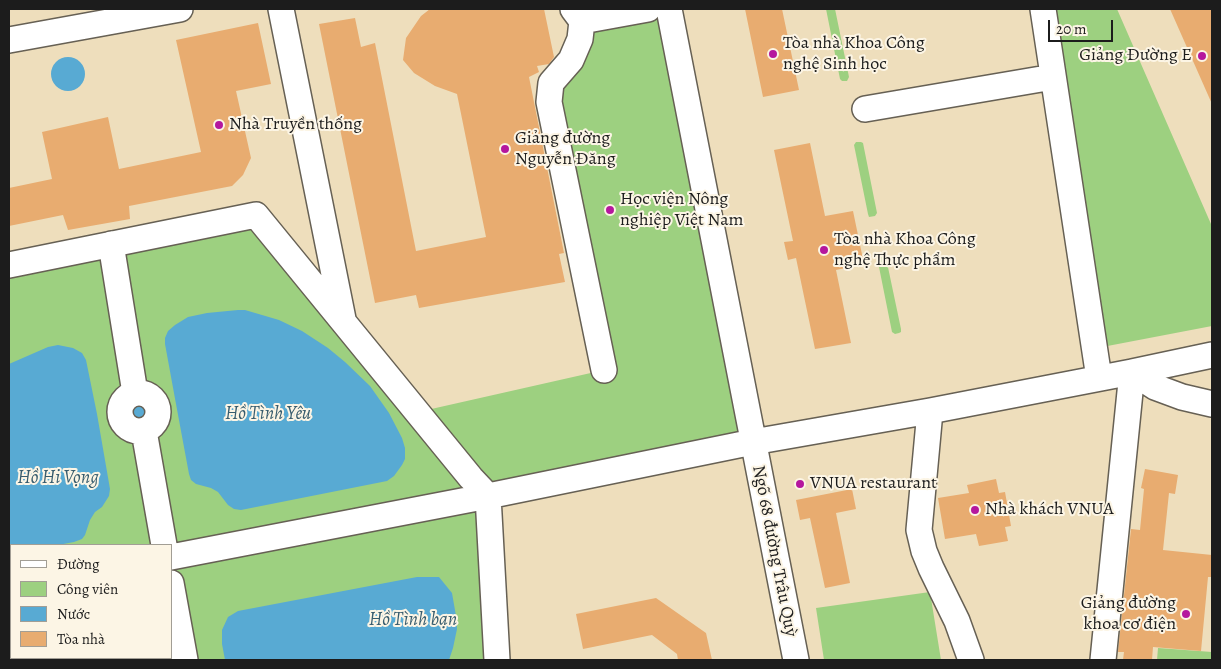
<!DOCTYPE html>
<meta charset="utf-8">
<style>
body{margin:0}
#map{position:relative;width:1221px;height:669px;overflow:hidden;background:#eedebc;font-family:Alegreya,serif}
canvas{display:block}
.frame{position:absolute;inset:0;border:10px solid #1c1c1c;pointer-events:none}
.legend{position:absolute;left:10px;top:544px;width:162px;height:115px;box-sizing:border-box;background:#fcf5e5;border:1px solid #a29e95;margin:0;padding:6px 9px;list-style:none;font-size:15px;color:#1c1c1c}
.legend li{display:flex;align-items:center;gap:10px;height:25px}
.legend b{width:25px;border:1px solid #a29e95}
.scale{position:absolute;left:1048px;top:20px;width:65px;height:22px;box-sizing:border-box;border:2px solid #1c1c1c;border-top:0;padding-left:6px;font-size:15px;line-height:18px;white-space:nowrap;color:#1c1c1c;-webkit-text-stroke:4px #fcf5e5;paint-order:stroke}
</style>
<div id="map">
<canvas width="1221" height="669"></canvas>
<div class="frame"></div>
<ul class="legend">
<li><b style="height:6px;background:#fff"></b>Đường</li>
<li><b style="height:14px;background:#9dd080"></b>Công viên</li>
<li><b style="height:14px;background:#58aad3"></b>Nước</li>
<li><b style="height:14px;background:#e8ac70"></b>Tòa nhà</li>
</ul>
<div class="scale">20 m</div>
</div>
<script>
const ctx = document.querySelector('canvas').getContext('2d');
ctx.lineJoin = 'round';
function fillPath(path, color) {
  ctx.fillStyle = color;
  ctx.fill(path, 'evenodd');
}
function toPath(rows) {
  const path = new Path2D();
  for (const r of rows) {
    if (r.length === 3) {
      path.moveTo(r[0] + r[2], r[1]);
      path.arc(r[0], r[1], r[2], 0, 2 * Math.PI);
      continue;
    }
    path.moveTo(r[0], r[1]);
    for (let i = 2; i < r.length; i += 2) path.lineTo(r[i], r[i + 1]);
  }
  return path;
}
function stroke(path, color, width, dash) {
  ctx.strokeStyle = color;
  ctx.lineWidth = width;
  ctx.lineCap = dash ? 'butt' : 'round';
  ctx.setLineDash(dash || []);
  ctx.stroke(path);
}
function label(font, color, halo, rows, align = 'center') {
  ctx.font = font + ' Alegreya,serif';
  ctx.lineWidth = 4;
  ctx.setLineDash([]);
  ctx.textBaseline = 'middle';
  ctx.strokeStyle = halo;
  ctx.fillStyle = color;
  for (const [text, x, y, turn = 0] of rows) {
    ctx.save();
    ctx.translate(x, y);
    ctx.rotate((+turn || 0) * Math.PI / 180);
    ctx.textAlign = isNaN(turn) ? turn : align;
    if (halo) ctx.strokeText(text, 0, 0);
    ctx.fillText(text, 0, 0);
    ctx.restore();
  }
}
const green = toPath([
 [677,9,755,441,489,497,497,660,9,660,9,265,256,215,418,412,604,370,553,118,581,21],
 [149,399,154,405,155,412,124,419,122,412,124,405],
 [11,545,171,545,171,658,11,658],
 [826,9,835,9,849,77,847,81,842,81,840,79],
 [1053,9,1117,9,1211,224,1212,232,1212,326,1097,348],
 [856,142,861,142,863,143,877,213,875,216,869,217,868,214,854,145],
 [880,252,884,252,885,253,901,329,901,332,899,333,895,334,892,332,877,257,877,254],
 [930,592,941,660,824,660,816,608],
 [1158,648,1212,652,1212,660,1157,660]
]);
const water = toPath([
 [68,74,17],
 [238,310,245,310,279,320,302,331,328,348,345,362,370,386,389,413,402,438,405,448,405,459,402,465,394,476,387,481,241,510,234,509,228,505,218,492,211,488,196,484,191,480,189,474,176,404,165,344,165,338,168,331,175,325,188,317,207,313],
 [58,345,73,348,82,353,86,360,97,414,110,489,109,496,102,507,95,512,90,520,85,535,82,539,74,542,58,545,11,545,11,554,9,555,9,364,48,347],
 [139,412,16],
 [417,577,439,577,452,593,456,616,457,629,453,648,449,660,225,660,222,644,222,630,228,617,238,611],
 [9,655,11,655,11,658,139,658,140,660,9,660]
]);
const building = toPath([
 [430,9,544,9,554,57,549,64,537,66,539,72,529,77,564,253,559,254,565,282,419,308,416,295,375,303,319,24,355,18,361,47,375,43,416,251,486,237,457,94,435,86,414,73,403,60,406,38,421,16],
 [745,9,782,9,799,90,763,97],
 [1170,9,1212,9,1212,104],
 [258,23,271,84,236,91,251,158,243,175,232,186,129,206,130,219,68,230,63,215,9,226,9,188,52,179,42,132,108,117,119,169,201,152,176,40],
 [810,143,825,216,853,211,864,264,836,270,851,343,815,349,796,258,788,260,784,242,793,241,774,150],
 [1145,469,1178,475,1175,494,1169,493,1163,550,1212,555,1212,577,1208,577,1201,651,1153,647,1152,660,1123,660,1124,652,1118,652,1131,529,1140,530,1144,489,1141,488],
 [996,479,999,493,1005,492,1011,526,1005,527,1008,541,979,546,976,534,945,539,938,498,969,493,967,485],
 [852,489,856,509,836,513,850,583,825,588,810,518,800,520,796,500],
 [656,598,706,633,712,660,678,660,677,654,652,635,583,649,576,614]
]);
const minor = toPath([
 [281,9,343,319],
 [573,9,582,21,580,39,571,60,551,83,549,102,604,370],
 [669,9,796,660],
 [1043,9,1099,378],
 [582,21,648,9],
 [9,40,180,9],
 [865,109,1053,77],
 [111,244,135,393],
 [9,265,256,215,471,478,488,496,497,660],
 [139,412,19],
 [930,411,919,530,924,551,931,568,957,621,971,660],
 [144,431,164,545],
 [171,557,488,496,753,442,930,411,1132,372,1155,387,1182,397,1212,404],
 [171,583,185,660],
 [9,589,11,588],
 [1103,660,1132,372,1212,355]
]);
const markers = [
 [773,54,5,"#b5179e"],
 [1202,56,5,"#b5179e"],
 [219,125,5,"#b5179e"],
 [505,149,5,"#b5179e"],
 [610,210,5,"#b5179e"],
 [824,250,5,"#b5179e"],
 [800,484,5,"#b5179e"],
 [975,510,5,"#b5179e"],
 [1186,614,5,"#b5179e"]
];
const poiNames = [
 ["Tòa nhà Khoa Công",783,44],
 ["nghệ Sinh học",783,65],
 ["Giảng Đường E",1192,56,"right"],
 ["Nhà Truyền thống",229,125],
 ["Giảng đường",515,139],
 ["Nguyễn Đăng",515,160],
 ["Học viện Nông",620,200],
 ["nghiệp Việt Nam",620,221],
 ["Tòa nhà Khoa Công",834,240],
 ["nghệ Thực phẩm",834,261],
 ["VNUA restaurant",810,484],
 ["Nhà khách VNUA",985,510],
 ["Giảng đường",1176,604,"right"],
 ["khoa cơ điện",1176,625,"right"]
];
const streetNames = [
 ["Ngõ 68 đường Trâu Quỳ",774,551,79]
];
const waterNames = [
 ["Hồ Tình Yêu",268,414],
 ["Hồ Hi Vọng",58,478],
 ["Hồ Tình bạn",413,620]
];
fillPath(green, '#9dd080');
fillPath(water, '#58aad3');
fillPath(building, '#e8ac70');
stroke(minor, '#666054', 28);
stroke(minor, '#fff', 25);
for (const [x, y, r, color] of markers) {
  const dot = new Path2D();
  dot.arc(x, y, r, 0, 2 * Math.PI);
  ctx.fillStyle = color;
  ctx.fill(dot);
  stroke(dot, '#fcf5e5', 2);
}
label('18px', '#1c1c1c', '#fcf5e5', poiNames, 'left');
label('18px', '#1c1c1c', '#fcf5e5', streetNames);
label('italic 19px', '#375c6e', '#fcf5e5', waterNames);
</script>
